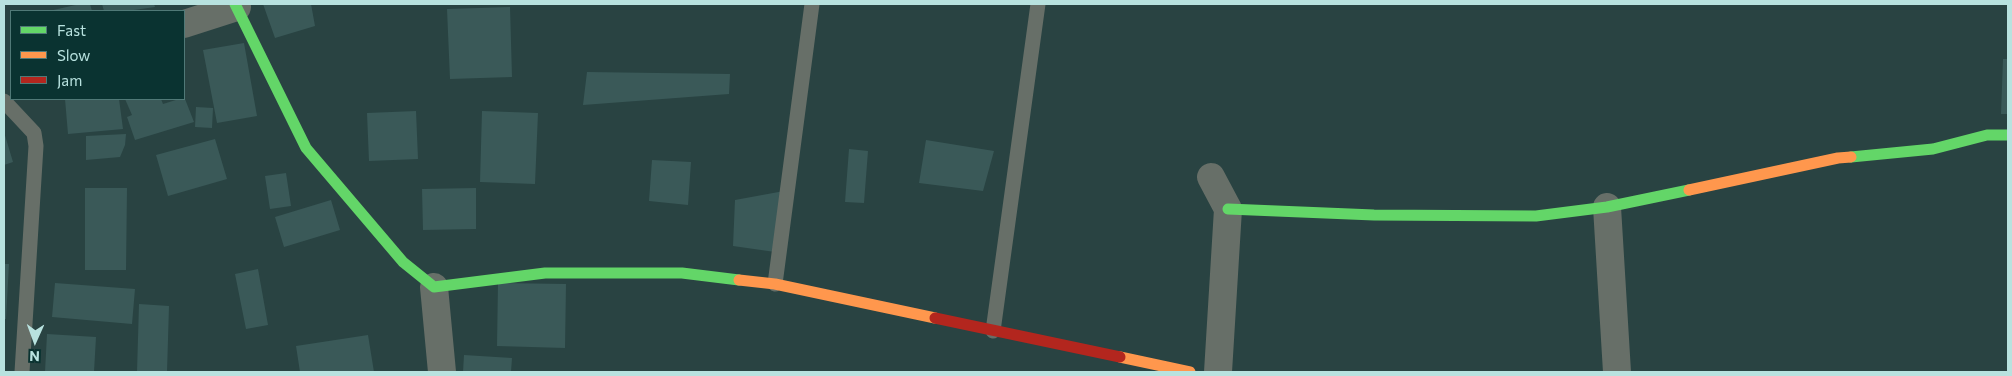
<!DOCTYPE html>
<style>
body{margin:0}
#map{position:relative;width:2012px;height:376px;overflow:hidden;background:#294342;font-family:Commissioner,sans-serif}
canvas{display:block}
.frame{position:absolute;inset:0;border:5px solid #b8e2df;pointer-events:none}
.legend{position:absolute;left:10px;top:10px;width:175px;height:90px;box-sizing:border-box;background:#0a3331;border:1px solid #507977;margin:0;padding:6px 9px;list-style:none;font-size:15px;color:#b8e2df}
.legend li{display:flex;align-items:center;gap:10px;height:25px}
.legend b{width:25px;border:1px solid #507977}
.north{position:absolute;left:10px;top:316px;width:50px;height:50px;-webkit-text-stroke:4px #0a3331;paint-order:stroke;rotate:182deg;font-size:14px;font-weight:700;line-height:20px;text-align:center;color:#b8e2df}
.north::after{content:'';display:block;margin:auto;width:18px;height:22px;background:#b8e2df;clip-path:polygon(50% 0,100% 100%,50% 72%,0 100%)}
</style>
<div id="map">
<canvas width="2012" height="376"></canvas>
<div class="frame"></div>
<ul class="legend">
<li><b style="height:6px;background:#63d668"></b>Fast</li>
<li><b style="height:6px;background:#ff974d"></b>Slow</li>
<li><b style="height:6px;background:#b3261e"></b>Jam</li>
</ul>
<div class="north">N</div>
</div>
<script>
const ctx = document.querySelector('canvas').getContext('2d');
ctx.lineJoin = 'round';
function fillPath(path, color) {
  ctx.fillStyle = color;
  ctx.fill(path, 'evenodd');
}
function toPath(rows) {
  const path = new Path2D();
  for (const r of rows) {
    path.moveTo(r[0], r[1]);
    for (let i = 2; i < r.length; i += 2) path.lineTo(r[i], r[i + 1]);
  }
  return path;
}
function stroke(path, color, width, dash) {
  ctx.strokeStyle = color;
  ctx.lineWidth = width;
  ctx.lineCap = dash ? 'butt' : 'round';
  ctx.setLineDash(dash || []);
  ctx.stroke(path);
}
const building = toPath([
 [80,4,90,4,92,11,49,11],
 [102,4,154,4,155,7,127,11,104,11],
 [263,4,311,4,315,26,275,38],
 [510,7,512,77,450,79,447,9],
 [244,43,257,116,217,123,203,50],
 [2003,59,2008,59,2008,114,2001,114],
 [587,72,730,74,729,94,583,105],
 [65,99,119,99,123,129,68,134],
 [125,99,161,99,163,104,179,99,185,99,194,122,135,140,127,117,132,115],
 [196,107,213,108,212,128,195,127],
 [416,111,418,159,369,161,367,113],
 [482,111,538,113,535,184,480,182],
 [4,132,13,162,4,165],
 [126,134,125,145,120,157,86,160,86,136],
 [215,139,227,179,168,196,156,155],
 [926,140,994,151,983,191,919,183],
 [849,149,868,151,864,203,845,202],
 [652,160,691,162,688,205,649,201],
 [286,173,291,206,270,209,265,176],
 [85,188,127,188,126,270,85,270],
 [476,188,476,229,423,230,422,189],
 [784,191,775,252,733,246,735,200],
 [331,200,340,230,284,247,275,217],
 [4,264,9,264,6,319,4,319],
 [258,269,268,325,246,329,235,274],
 [55,283,135,289,132,324,52,317],
 [498,283,566,284,565,348,497,346],
 [139,304,169,306,167,372,137,372],
 [47,334,96,337,94,372,45,372],
 [368,335,374,372,300,372,296,346],
 [464,355,512,358,511,372,463,372]
]);
const lane = toPath([
 [4,101,34,133,36,146,22,372],
 [775,284,812,4],
 [993,331,1038,4]
]);
const street = toPath([
 [184,24,237,7],
 [1211,177,1228,209,1218,372],
 [1607,207,1617,372],
 [434,287,442,372]
]);
const fast = toPath([
 [235,4,306,148,403,262,434,287,545,273,682,273,739,280],
 [1851,157,1933,149,1987,135,2008,135],
 [1228,209,1374,215,1536,216,1607,207,1689,190]
]);
const slow = toPath([
 [1689,190,1838,158,1851,157],
 [739,280,775,284,935,318],
 [1120,357,1190,372]
]);
const jam = toPath([
 [935,318,1120,357]
]);
fillPath(building, '#3a5958');
stroke(lane, '#676f68', 15);
stroke(street, '#676f68', 28);
stroke(fast, '#63d668', 11);
stroke(slow, '#ff974d', 11);
stroke(jam, '#b3261e', 11);
</script>
